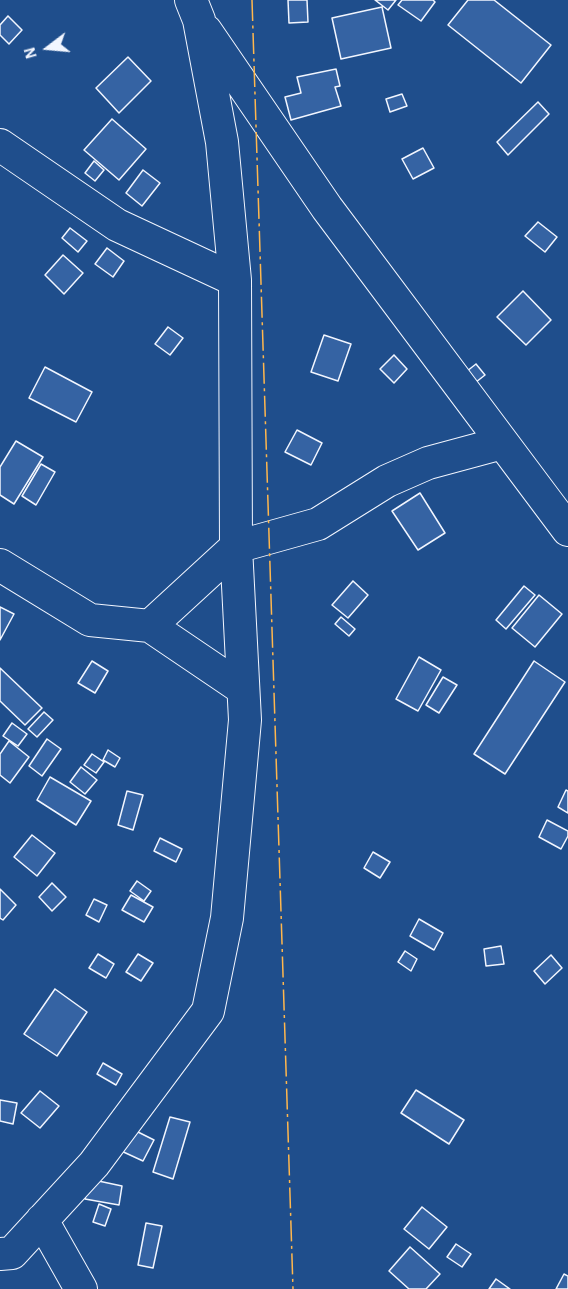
<!DOCTYPE html>
<style>
body{margin:0}
#map{position:relative;width:568px;height:1289px;overflow:hidden;background:#1f4e8c;font-family:"Alegreya Sans",sans-serif}
canvas{display:block}
.north{position:absolute;left:18px;top:18px;width:60px;height:60px;-webkit-text-stroke:4px #1f4e8c;paint-order:stroke;rotate:254deg;font-size:16px;font-weight:700;line-height:24px;text-align:center;color:#f2f6ff}
.north::after{content:'';display:block;margin:auto;width:21px;height:27px;background:#f2f6ff;clip-path:polygon(50% 0,100% 100%,50% 72%,0 100%)}
</style>
<div id="map">
<canvas width="568" height="1289"></canvas>
<div class="north">N</div>
</div>
<script>
const ctx = document.querySelector('canvas').getContext('2d');
ctx.lineJoin = 'round';
function fillPath(path, color) {
  ctx.fillStyle = color;
  ctx.fill(path, 'evenodd');
}
function toPath(rows) {
  const path = new Path2D();
  for (const r of rows) {
    path.moveTo(r[0], r[1]);
    for (let i = 2; i < r.length; i += 2) path.lineTo(r[i], r[i + 1]);
  }
  return path;
}
function stroke(path, color, width, dash) {
  ctx.strokeStyle = color;
  ctx.lineWidth = width;
  ctx.lineCap = dash ? 'butt' : 'round';
  ctx.setLineDash(dash || []);
  ctx.stroke(path);
}
const building = toPath([
 [288,0,307,0,308,22,289,23,288,0],
 [375,0,396,0,388,10,375,0],
 [402,0,433,0,435,2,421,21,398,5,402,0],
 [468,0,494,0,551,45,521,83,448,25,468,0],
 [382,7,391,48,341,59,332,18,382,7],
 [8,16,22,30,9,44,0,35,0,25,8,16],
 [128,57,151,81,119,113,96,88,128,57],
 [336,69,340,86,335,87,341,106,291,120,285,97,301,93,297,77,336,69],
 [402,94,407,106,390,112,386,99,402,94],
 [538,102,549,114,508,155,497,142,538,102],
 [112,119,146,149,119,180,84,150,112,119],
 [423,148,434,168,413,179,402,159,423,148],
 [94,161,104,170,95,181,85,173,94,161],
 [143,170,160,183,142,206,126,193,143,170],
 [538,222,557,237,545,252,525,236,538,222],
 [70,228,87,241,78,252,62,238,70,228],
 [107,248,124,261,113,277,95,264,107,248],
 [63,255,83,273,64,294,45,275,63,255],
 [523,291,551,320,526,345,497,317,523,291],
 [168,327,183,338,170,355,155,344,168,327],
 [324,335,351,344,338,381,311,372,324,335],
 [394,355,407,369,394,383,380,369,394,355],
 [476,364,485,375,471,386,462,375,476,364],
 [45,367,92,392,76,422,29,398,45,367],
 [297,430,322,443,311,465,285,452,297,430],
 [16,441,43,457,14,504,0,495,0,467,16,441],
 [41,464,55,472,36,505,22,496,41,464],
 [420,493,445,533,418,550,392,511,420,493],
 [353,581,368,595,348,618,332,605,353,581],
 [524,586,535,595,506,629,496,620,524,586],
 [539,595,562,614,535,647,512,628,539,595],
 [0,607,14,614,0,640,0,607],
 [341,617,355,629,349,636,335,624,341,617],
 [419,657,441,670,418,711,396,699,419,657],
 [92,661,108,671,95,693,78,683,92,661],
 [534,661,565,682,505,774,474,754,534,661],
 [0,668,42,708,25,725,0,701,0,668],
 [443,677,457,685,439,713,426,705,443,677],
 [44,712,53,720,37,737,28,729,44,712],
 [12,723,27,734,18,746,3,736,12,723],
 [47,739,61,749,42,776,29,766,47,739],
 [9,741,29,757,10,783,0,775,0,754,9,741],
 [108,750,120,758,115,767,103,760,108,750],
 [92,754,104,762,96,773,84,765,92,754],
 [81,767,97,780,85,794,70,782,81,767],
 [50,777,91,801,76,825,37,800,50,777],
 [566,790,568,791,568,813,558,807,566,790],
 [127,791,143,795,133,830,118,825,127,791],
 [547,820,568,831,568,836,561,849,539,837,547,820],
 [32,835,55,853,37,876,14,857,32,835],
 [160,838,182,849,176,862,154,851,160,838],
 [373,852,390,862,380,878,364,868,373,852],
 [137,881,151,891,144,901,130,891,137,881],
 [52,883,66,897,52,911,39,897,52,883],
 [0,889,16,905,3,920,0,918,0,889],
 [131,895,153,907,144,922,122,910,131,895],
 [94,899,107,905,99,922,86,915,94,899],
 [419,919,443,933,434,950,410,936,419,919],
 [501,946,504,964,486,966,484,949,501,946],
 [405,951,417,959,411,971,398,962,405,951],
 [98,954,114,964,106,978,89,968,98,954],
 [138,954,153,963,141,981,126,972,138,954],
 [551,955,562,968,545,984,534,971,551,955],
 [55,989,87,1012,57,1056,24,1034,55,989],
 [103,1063,122,1074,116,1085,97,1074,103,1063],
 [416,1090,464,1120,449,1144,401,1113,416,1090],
 [40,1091,59,1106,40,1128,21,1113,40,1091],
 [0,1100,17,1103,13,1124,0,1121,0,1100],
 [170,1117,190,1122,173,1179,153,1172,170,1117],
 [128,1127,154,1140,143,1161,117,1149,128,1127],
 [89,1179,122,1186,119,1205,85,1199,89,1179],
 [99,1204,111,1209,105,1226,93,1222,99,1204],
 [422,1207,447,1227,429,1249,404,1229,422,1207],
 [146,1223,162,1226,153,1268,138,1265,146,1223],
 [456,1244,471,1254,462,1267,447,1257,456,1244],
 [410,1247,440,1274,426,1289,409,1289,389,1271,410,1247],
 [564,1274,568,1276,568,1289,556,1289,564,1274],
 [496,1279,510,1289,489,1289,496,1279]
]);
const minor = toPath([
 [206,31,327,208,568,530],
 [0,145,117,225,235,280],
 [0,565,90,620,150,626,236,547,318,524,387,481,428,463,502,443],
 [150,626,243,689],
 [42,1220,81,1289],
 [0,1254,12,1253,94,1164,208,1011,227,918,245,720,236,547,235,280,222,142,199,20,191,0]
]);
const power = toPath([
 [252,0,293,1289]
]);
fillPath(building, '#3563a3');
stroke(building, '#f2f6ff', 1.5);
stroke(minor, '#f2f6ff', 34);
stroke(minor, '#1f4e8c', 32);
stroke(power, '#ffb74d', 1.5, [21, 4.5, 3, 4.5]);
</script>
